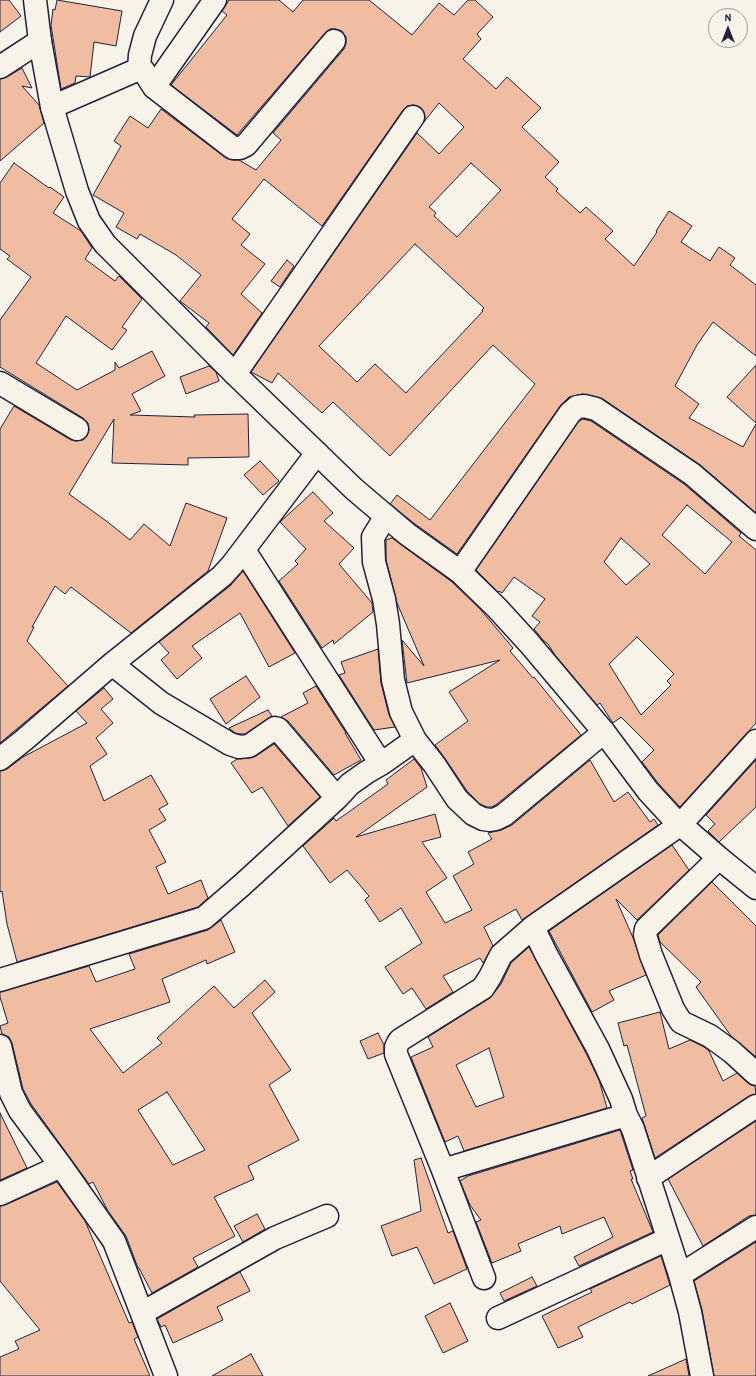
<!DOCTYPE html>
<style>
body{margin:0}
#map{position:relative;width:756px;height:1376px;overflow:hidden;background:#f7f3e8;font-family:"Patrick Hand",sans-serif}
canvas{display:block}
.north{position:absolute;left:708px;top:8px;width:40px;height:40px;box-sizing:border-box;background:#f7f3e8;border:1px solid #a29fa3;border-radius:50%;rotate:0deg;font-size:11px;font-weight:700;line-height:16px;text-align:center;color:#22223b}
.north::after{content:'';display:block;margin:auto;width:14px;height:18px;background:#22223b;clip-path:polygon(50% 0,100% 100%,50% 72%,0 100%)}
</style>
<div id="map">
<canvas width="756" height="1376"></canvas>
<div class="north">N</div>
</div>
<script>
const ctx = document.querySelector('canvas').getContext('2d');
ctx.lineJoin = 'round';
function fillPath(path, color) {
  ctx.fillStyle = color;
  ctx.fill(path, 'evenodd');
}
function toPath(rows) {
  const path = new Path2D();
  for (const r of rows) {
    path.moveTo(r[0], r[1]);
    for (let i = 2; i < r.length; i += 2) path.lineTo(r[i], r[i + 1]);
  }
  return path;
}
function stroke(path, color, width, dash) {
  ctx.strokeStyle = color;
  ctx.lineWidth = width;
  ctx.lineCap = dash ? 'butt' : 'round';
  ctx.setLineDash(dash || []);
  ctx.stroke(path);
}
const building = toPath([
 [0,0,9,0,21,16,0,32,0,0],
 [57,0,122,11,116,46,94,42,90,77,76,76,75,83,61,89,51,25,53,9,55,10,57,0],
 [229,0,279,0,293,12,303,0,369,0,412,35,439,3,454,15,468,0,475,0,493,17,477,34,481,39,463,59,496,89,507,77,541,108,522,127,559,162,545,177,558,189,556,191,580,213,586,207,613,231,605,239,634,266,657,232,656,231,669,211,692,226,681,242,710,261,719,247,735,258,730,265,756,285,756,356,713,322,697,345,675,386,699,404,689,418,743,447,756,424,756,513,699,464,603,399,582,394,569,397,560,406,457,554,415,524,390,504,397,495,430,520,535,384,493,345,390,456,333,402,322,413,278,373,272,383,251,372,417,133,439,154,464,127,439,103,424,122,425,118,424,112,420,107,414,105,407,106,403,110,322,226,264,179,232,219,250,234,241,245,265,264,241,294,262,313,233,355,206,327,209,323,180,301,201,275,176,255,140,234,137,239,116,227,124,213,93,195,121,146,114,141,130,116,148,128,161,109,226,158,233,160,239,160,256,170,281,140,273,133,344,49,346,44,346,37,342,31,336,29,330,29,325,33,237,135,171,85,227,15,222,11,229,0],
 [471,163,501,190,457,237,434,216,436,213,429,207,471,163],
 [415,244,484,308,482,310,483,311,406,393,375,364,357,382,319,346,415,244],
 [22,68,32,88,22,86,39,105,44,123,0,161,0,79,7,77,22,68],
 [14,163,49,188,50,187,64,197,53,213,81,231,92,248,85,259,115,281,119,276,142,299,122,327,127,330,112,350,66,316,36,363,77,390,115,370,115,362,119,368,152,351,165,376,132,394,141,411,130,415,195,417,194,415,248,414,249,457,188,458,188,465,112,463,114,419,69,494,109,523,130,540,144,524,170,546,186,503,227,518,208,571,131,633,71,587,65,594,55,586,32,627,34,627,27,641,68,686,0,743,0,429,14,406,71,440,76,441,83,440,87,436,89,430,88,423,83,418,0,367,0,320,31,277,7,259,10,256,0,249,0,183,14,163],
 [287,260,294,266,280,287,271,281,287,260],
 [756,365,756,423,727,397,756,365],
 [209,366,216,372,219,381,186,394,180,377,209,366],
 [583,419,591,421,684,484,741,533,739,536,756,550,756,723,680,807,658,783,642,762,654,750,621,717,613,723,600,703,597,705,555,655,548,644,543,640,534,629,540,622,532,616,545,599,514,577,502,593,499,591,498,592,476,570,579,421,583,419],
 [687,505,732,542,705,574,662,535,687,505],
 [621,538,650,564,626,585,604,562,621,538],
 [637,637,674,674,667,681,671,685,641,715,609,664,637,637],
 [260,461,279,481,263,495,244,475,260,461],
 [313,492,333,513,324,521,354,548,339,564,372,603,373,612,334,644,333,640,322,648,279,581,298,564,295,561,306,549,280,522,313,492],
 [392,538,452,582,481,610,513,648,510,651,533,678,534,677,581,735,497,804,492,807,487,807,480,804,467,791,444,757,435,745,468,721,449,692,500,660,407,683,402,640,424,666,397,603,386,560,386,540,392,538],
 [243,571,295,653,269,667,240,613,192,646,202,658,177,679,161,660,169,653,159,642,230,586,243,571],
 [378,649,381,683,389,715,395,727,374,730,339,675,345,673,341,662,378,649],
 [246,676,260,697,226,724,210,699,246,676],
 [316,686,346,733,345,733,361,760,334,775,288,721,281,717,308,703,303,693,316,686],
 [104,688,113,699,101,709,113,723,96,738,107,754,90,766,104,801,151,775,168,804,159,809,166,820,149,830,166,862,156,867,168,894,201,880,208,898,198,907,17,962,7,924,2,891,0,892,0,771,7,769,23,757,87,723,76,711,104,688],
 [268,710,272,716,245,734,240,734,235,733,229,728,268,710],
 [274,744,320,797,288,826,262,787,252,793,231,763,237,759,250,758,256,756,274,744],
 [414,759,421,768,427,787,356,837,435,814,441,837,422,842,447,878,426,892,445,923,472,910,453,876,474,864,468,852,492,839,488,833,501,830,512,825,590,760,614,802,628,792,650,822,654,819,658,825,522,920,516,909,484,927,493,946,483,963,480,958,443,976,453,992,426,1009,412,988,403,994,385,967,422,943,401,908,380,922,365,900,369,896,347,870,330,883,303,846,334,818,336,821,388,784,386,780,414,759],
 [756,760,756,807,719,842,708,831,715,824,706,815,756,760],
 [672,845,689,870,637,920,616,899,634,940,646,975,609,991,614,1000,592,1012,549,931,672,845],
 [712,882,756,926,756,1057,731,1036,696,987,701,982,660,942,658,935,712,882],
 [221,920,235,952,207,964,206,960,162,979,170,1002,90,1029,123,1073,162,1043,157,1038,214,986,234,1008,265,980,275,992,252,1013,291,1070,269,1085,299,1140,248,1166,254,1179,214,1197,235,1236,193,1258,198,1267,152,1293,139,1268,138,1268,126,1236,108,1211,93,1182,89,1184,31,1104,23,1089,12,1043,9,1037,2,1034,0,1026,8,1023,0,997,0,992,89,966,96,982,135,969,129,954,208,930,221,920],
 [167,1092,205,1150,173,1165,138,1110,167,1092],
 [529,947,587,1055,599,1080,607,1108,464,1151,458,1136,445,1142,411,1057,433,1047,428,1037,490,998,501,984,511,963,529,947],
 [489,1048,504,1097,476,1107,456,1065,489,1048],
 [660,1012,669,1049,690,1040,704,1047,709,1051,723,1081,737,1073,748,1083,755,1086,756,1094,749,1096,655,1158,642,1118,646,1116,627,1045,624,1046,618,1023,660,1012],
 [378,1033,384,1045,384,1053,368,1059,360,1041,378,1033],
 [0,1113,27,1168,0,1180,0,1113],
 [756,1121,756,1215,749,1216,703,1246,668,1179,756,1121],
 [620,1130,633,1170,630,1171,633,1179,631,1179,653,1232,579,1266,574,1257,613,1237,604,1217,562,1234,560,1226,518,1244,521,1251,492,1263,476,1222,481,1220,470,1205,460,1181,468,1176,620,1130],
 [421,1158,448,1233,453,1231,467,1269,434,1284,417,1247,392,1256,381,1226,421,1211,414,1160,421,1158],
 [57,1182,85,1221,129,1323,132,1322,138,1337,134,1339,150,1376,0,1376,0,1357,19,1349,15,1341,40,1330,0,1281,0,1206,5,1205,57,1182],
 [257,1214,265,1229,243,1242,234,1226,257,1214],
 [756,1242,756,1376,714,1376,702,1310,694,1281,756,1242],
 [661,1256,670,1285,632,1304,630,1302,578,1327,583,1337,558,1348,542,1316,592,1292,590,1289,661,1256],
 [240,1272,250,1291,217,1307,223,1320,173,1343,165,1325,161,1327,157,1319,240,1272],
 [532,1277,537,1286,504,1301,500,1293,532,1277],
 [450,1303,468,1341,443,1353,425,1316,450,1303],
 [251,1354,263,1376,212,1376,251,1354],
 [686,1359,689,1376,648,1376,686,1359]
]);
const minor = toPath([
 [35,0,40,41],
 [139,69,140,55,145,36,162,0],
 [154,87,215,0],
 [52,107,139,69,143,70,154,87,229,145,233,148,240,148,246,145,334,41],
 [235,374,413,117],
 [0,383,77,429],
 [386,516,373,537,374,562,384,599,388,624,393,680,401,712,415,740,434,764,457,799,473,814,483,819,490,820,496,819,504,815,604,732],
 [244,550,381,764],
 [460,572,570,413,577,407,584,406,596,409,692,474,756,529],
 [112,664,161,703,230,744,239,747,249,746,275,728,278,729,337,798],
 [0,759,24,740,112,664,222,576,232,565,317,453],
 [719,858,646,929,645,935,651,955,673,1009,681,1022,710,1036,732,1052,756,1074],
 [533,927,546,954,598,1049,621,1099,626,1115,633,1129,680,1275,690,1312,702,1376],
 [0,980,204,918,242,885,337,798,350,784,367,772,381,764,415,740],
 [0,1046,11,1093,20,1111,61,1166,114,1241,166,1376],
 [443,1170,626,1115],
 [648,1178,756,1106],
 [0,1194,61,1166],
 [680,1275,756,1227],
 [484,1278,443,1170,396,1054,396,1047,398,1043,400,1040,483,988,490,977,501,955,533,927,681,824,756,741],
 [142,1313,275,1238,327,1216],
 [498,1318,668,1239]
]);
const tertiary = toPath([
 [0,67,40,41,52,107,77,191,89,221,105,244,235,374,354,489,407,534,460,572,497,608,529,643,604,732,648,791,672,817,719,858,756,888]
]);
fillPath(building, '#f0bca2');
stroke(building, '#22223b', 1);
stroke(minor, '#22223b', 25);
stroke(tertiary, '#22223b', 25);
stroke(minor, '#f7f3e8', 22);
stroke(tertiary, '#f7f3e8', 22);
</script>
